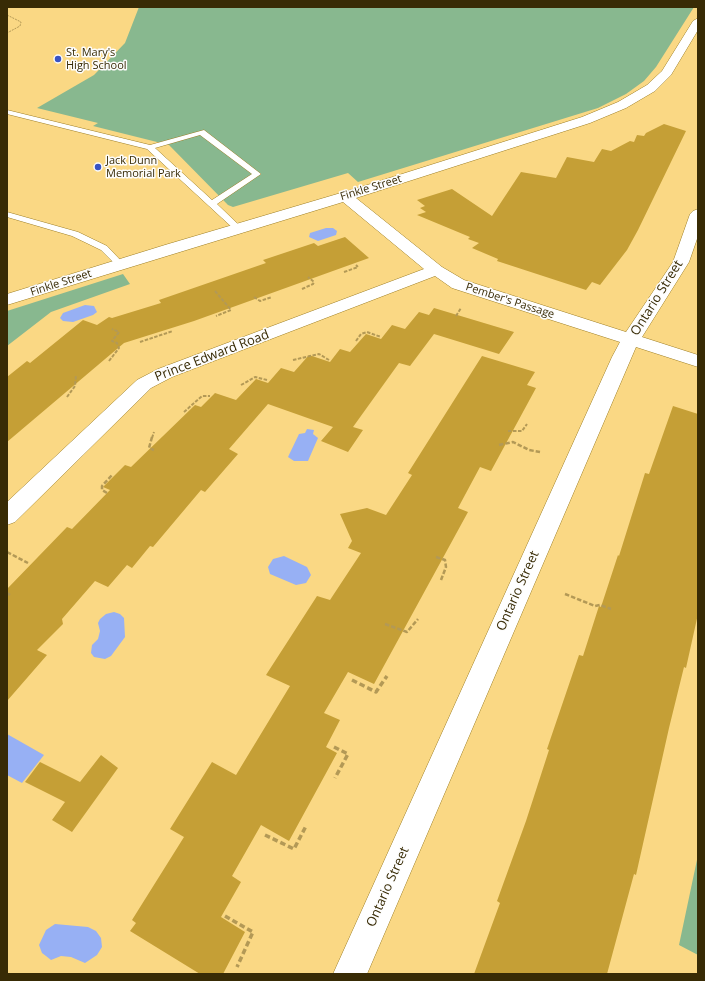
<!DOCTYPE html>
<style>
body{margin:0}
#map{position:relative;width:705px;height:981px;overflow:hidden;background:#fad884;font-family:"Open Sans",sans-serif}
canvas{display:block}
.frame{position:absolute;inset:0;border:8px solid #382b05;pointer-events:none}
</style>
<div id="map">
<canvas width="705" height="981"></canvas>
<div class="frame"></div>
</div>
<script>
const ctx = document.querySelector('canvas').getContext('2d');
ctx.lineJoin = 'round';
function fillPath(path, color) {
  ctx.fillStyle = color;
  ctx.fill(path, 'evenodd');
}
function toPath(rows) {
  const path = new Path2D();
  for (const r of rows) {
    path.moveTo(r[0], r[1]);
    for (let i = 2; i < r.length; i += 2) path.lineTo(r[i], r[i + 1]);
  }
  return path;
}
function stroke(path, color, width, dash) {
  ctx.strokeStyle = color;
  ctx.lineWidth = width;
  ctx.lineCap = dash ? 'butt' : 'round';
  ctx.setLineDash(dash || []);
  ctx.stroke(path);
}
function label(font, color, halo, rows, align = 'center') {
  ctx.font = font + ' "Open Sans",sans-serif';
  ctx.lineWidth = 3;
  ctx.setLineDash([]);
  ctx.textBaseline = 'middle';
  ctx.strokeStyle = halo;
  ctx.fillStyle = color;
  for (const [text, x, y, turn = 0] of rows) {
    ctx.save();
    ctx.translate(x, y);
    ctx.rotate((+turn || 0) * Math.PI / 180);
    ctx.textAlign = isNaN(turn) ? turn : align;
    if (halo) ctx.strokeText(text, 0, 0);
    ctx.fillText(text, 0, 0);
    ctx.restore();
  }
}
const green = toPath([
 [139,7,694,7,656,67,644,81,626,94,598,108,358,182,348,173,233,207,228,205,169,145,93,126,98,123,37,108,94,75,125,43],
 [123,274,130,284,51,312,7,346,7,311],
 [698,855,698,955,679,945]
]);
const water = toPath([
 [326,228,333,228,337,231,336,235,318,241,309,237,310,233],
 [85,305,94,306,97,312,93,315,73,322,63,321,60,318,63,313],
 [307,429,314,430,313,434,318,438,308,461,294,461,288,457,299,434,305,433],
 [284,556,307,567,311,575,306,583,296,585,270,574,268,567,273,559],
 [114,612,120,614,124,618,125,637,111,656,105,659,94,657,91,653,92,645,98,639,100,631,98,623,100,619,106,614],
 [7,734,44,755,22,783,7,775],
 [55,924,88,927,96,931,101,938,102,947,97,955,85,963,71,957,61,956,51,960,46,956,42,953,39,945,46,930]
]);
const building = toPath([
 [664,124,686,131,638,230,627,250,600,285,592,282,586,290,497,261,498,259,472,248,479,243,468,239,470,237,417,215,426,212,420,208,425,206,417,200,452,189,492,216,521,172,556,178,567,157,594,162,602,149,611,151,630,141,634,142,637,135,644,136,646,133],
 [345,237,369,258,194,321,124,343,7,442,7,377,27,361,30,363,83,320,97,325,109,317,112,318,161,303,159,300,266,263,263,260,314,243,318,246],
 [434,308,514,332,499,354,434,334,410,366,399,363,353,427,363,430,348,452,321,441,333,427,268,404,229,449,238,454,205,492,201,490,153,547,150,546,132,568,127,565,108,587,95,581,62,619,63,624,37,650,47,655,7,701,7,589,67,527,72,529,110,490,103,487,125,465,131,467,195,405,201,407,215,393,236,400,256,379,268,383,281,368,294,372,309,355,330,362,340,349,350,352,366,334,381,339,392,325,405,329,419,312,429,315],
 [482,356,535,372,527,385,536,388,491,471,480,467,458,508,468,512,374,684,348,672,324,713,340,720,326,747,337,753,289,841,261,825,232,876,241,882,221,917,245,932,223,974,200,974,130,931,136,923,132,920,184,837,170,829,212,762,236,775,290,686,266,675,317,596,330,600,361,553,348,548,352,541,340,514,367,508,386,515,412,475,408,473],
 [673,406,698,414,698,614,686,668,684,667,669,728,636,875,634,874,607,974,474,974,500,903,497,901,526,821,549,750,547,749,579,655,583,656,599,606,601,607,618,555,619,556,645,473,649,474],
 [101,755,118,768,72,832,52,820,65,802,25,782,40,762,80,782]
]);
const pathFar3 = toPath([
 [7,15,21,22,20,26,7,33]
]);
const pathFar2 = toPath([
 [344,272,358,267,356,265],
 [302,289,313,284,314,282,308,277],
 [215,291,231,310,216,316],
 [254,297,260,301,272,297],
 [456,316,461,308],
 [356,341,361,334,367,332,381,337],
 [140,342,173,331],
 [293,360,319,354,329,360],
 [109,361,119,348,117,343,112,341,119,332,112,329],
 [241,385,255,377,267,380],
 [67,397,75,386,76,375],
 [184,412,202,396,210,396],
 [508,431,522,431,527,424],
 [152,438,154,432]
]);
const pathFar1 = toPath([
 [152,437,149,448,154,450],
 [499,445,513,442,529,450,540,452],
 [107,493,102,490,102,486,112,475],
 [7,552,28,563],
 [436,557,445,560,446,567,441,580],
 [7,593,10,595],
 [565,594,595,606,600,605,611,609],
 [385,624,407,632,418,619]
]);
const path = toPath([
 [352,680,376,692,387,676],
 [334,747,348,754,335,778],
 [265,835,294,849,306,826],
 [225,916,253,932,237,967]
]);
const service = toPath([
 [7,110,150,145,204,130,261,174,217,204,242,228,241,230,235,230,147,149,7,114,7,110],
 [200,135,252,174,212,200,155,148,200,135],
 [7,212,78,232,107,246,124,264,123,266,117,266,101,250,72,236,7,217,7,212]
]);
const minor = toPath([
 [698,18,698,30,671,75,655,91,626,108,590,123,356,198,442,267,464,280,626,332,673,262,690,214,693,211,698,209,698,236,689,262,642,337,698,355,698,367,636,347,367,974,333,974,612,357,620,342,452,288,435,276,172,377,151,388,15,522,7,525,7,502,137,380,158,369,424,269,343,202,7,305,7,294,165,245,361,187,582,117,618,102,647,85,662,71,693,21,698,18]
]);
const markers = [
 [58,59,4,"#3853c4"],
 [98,167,4,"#3853c4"]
];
const farPoinames = [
 ["St. Mary's",66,53],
 ["High School",66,66],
 ["Jack Dunn",106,161],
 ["Memorial Park",106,174]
];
const farStreetnames = [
 ["Finkle Street",371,188,-17],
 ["Finkle Street",61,283,-18],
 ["Pember's Passage",510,301,18]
];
const streetNames = [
 ["Ontario Street",657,298,-58],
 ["Prince Edward Road",212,356,-21],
 ["Ontario Street",518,591,-66],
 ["Ontario Street",388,887,-66]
];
fillPath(green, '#88b88f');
fillPath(water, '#97b0f4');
fillPath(building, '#c59f36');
stroke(service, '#9d7e25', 1);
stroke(minor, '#9d7e25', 1);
stroke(pathFar3, '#b39956', 1, [2, 1]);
stroke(pathFar2, '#b39956', 2, [3.5, 1.5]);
stroke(pathFar1, '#b39956', 2.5, [4.5, 2]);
stroke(path, '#b39956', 3.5, [5.5, 3]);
fillPath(service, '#fff');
fillPath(minor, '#fff');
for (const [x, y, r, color] of markers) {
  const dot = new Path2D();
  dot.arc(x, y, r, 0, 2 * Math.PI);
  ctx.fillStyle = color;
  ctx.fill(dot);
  stroke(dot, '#fdfdfd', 1.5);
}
label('11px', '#382b05', '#fdfdfd', farPoinames, 'left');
label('11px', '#382b05', '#fdfdfd', farStreetnames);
label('13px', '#382b05', '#fdfdfd', streetNames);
</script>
